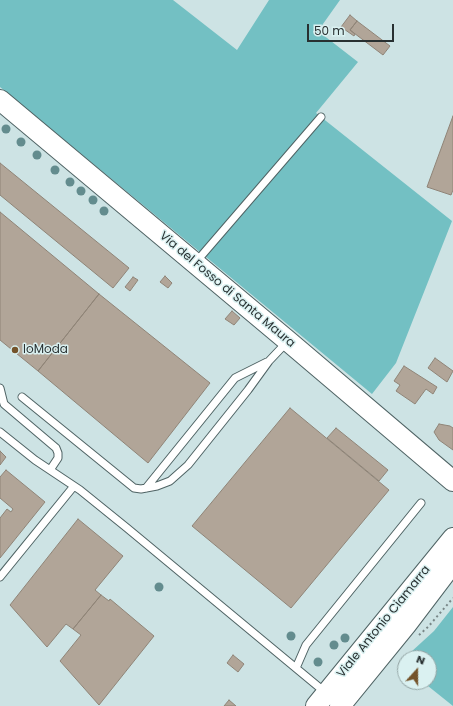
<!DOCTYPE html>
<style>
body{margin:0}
#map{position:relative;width:453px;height:706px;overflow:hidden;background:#cde3e4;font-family:Poppins,sans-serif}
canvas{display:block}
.north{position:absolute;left:397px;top:650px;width:40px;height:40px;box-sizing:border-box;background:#daf1f1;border:1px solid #93a4a4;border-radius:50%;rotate:21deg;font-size:11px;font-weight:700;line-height:16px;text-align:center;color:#283031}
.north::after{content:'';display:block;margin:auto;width:14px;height:18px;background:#74532a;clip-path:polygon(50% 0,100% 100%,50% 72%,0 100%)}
.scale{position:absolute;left:307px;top:24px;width:87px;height:18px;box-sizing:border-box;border:2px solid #283031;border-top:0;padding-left:5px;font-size:12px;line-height:14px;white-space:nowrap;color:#283031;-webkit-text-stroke:3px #daf1f1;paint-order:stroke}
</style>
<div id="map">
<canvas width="453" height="706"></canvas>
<div class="north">N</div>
<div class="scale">50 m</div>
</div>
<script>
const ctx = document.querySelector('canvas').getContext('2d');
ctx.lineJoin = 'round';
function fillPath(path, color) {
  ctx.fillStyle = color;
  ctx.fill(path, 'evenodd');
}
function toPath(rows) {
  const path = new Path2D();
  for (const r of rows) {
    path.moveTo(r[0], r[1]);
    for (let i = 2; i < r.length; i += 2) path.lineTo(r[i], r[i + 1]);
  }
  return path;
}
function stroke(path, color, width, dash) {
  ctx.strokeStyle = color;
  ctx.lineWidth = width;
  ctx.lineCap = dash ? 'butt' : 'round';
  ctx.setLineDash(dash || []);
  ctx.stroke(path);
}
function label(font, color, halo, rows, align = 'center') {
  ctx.font = font + ' Poppins,sans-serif';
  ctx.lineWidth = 3;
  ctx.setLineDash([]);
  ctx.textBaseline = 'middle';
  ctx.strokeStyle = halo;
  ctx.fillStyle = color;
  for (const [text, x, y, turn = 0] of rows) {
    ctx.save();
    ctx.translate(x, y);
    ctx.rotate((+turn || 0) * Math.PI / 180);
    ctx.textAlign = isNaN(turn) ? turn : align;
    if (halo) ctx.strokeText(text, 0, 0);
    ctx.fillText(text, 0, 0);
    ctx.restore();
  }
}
const green = toPath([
 [0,0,173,0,237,50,269,0,340,0,318,31,358,62,316,113,452,221,396,363,372,394,0,87],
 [453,607,453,706,423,682,429,682,429,658,405,658,405,668,399,663,434,631]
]);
const building = toPath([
 [350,15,357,21,350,30,355,34,354,36,341,27,350,15],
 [357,21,390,46,383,55,350,30,357,21],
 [453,116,453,190,451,195,427,187,453,116],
 [0,163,129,268,113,288,0,195,0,163],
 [0,212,99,294,38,371,0,340,0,212],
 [165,276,172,283,168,288,160,282,165,276],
 [133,277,138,280,130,291,125,287,133,277],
 [99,294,210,383,148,463,38,371,99,294],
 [232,311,240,318,234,325,225,319,232,311],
 [435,358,453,371,447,382,428,368,435,358],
 [404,366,437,387,433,394,426,389,415,404,396,391,400,385,394,381,404,366],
 [290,408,389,490,291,608,192,526,290,408],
 [439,424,450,426,453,428,453,450,439,440,434,432,439,424],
 [336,428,388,470,379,481,327,438,336,428],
 [0,451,6,457,0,465,0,451],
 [6,470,45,502,0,558,0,518,7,509,11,512,13,509,0,498,0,477,6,470],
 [78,519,123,556,95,590,101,595,73,629,66,624,47,647,10,605,78,519],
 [101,595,109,601,110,599,154,636,99,705,60,661,81,635,73,629,101,595],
 [233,655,244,664,238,672,227,663,233,655],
 [229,700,236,706,224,706,229,700]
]);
const path = toPath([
 [419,635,428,627,453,598]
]);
const lane = toPath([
 [196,262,321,117],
 [0,388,4,404,56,448,58,453,58,458,50,470],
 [22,397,134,488,141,489,157,486,170,481,188,465,248,390,269,361,287,342],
 [0,432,35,460,80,490,127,528,326,693],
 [146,488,235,378,267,362],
 [0,577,74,486],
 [296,668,306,645,421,503]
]);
const secondary = toPath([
 [0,100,288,341,453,481],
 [316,706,453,538],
 [340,706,406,625,453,563]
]);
const trees = [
 [6,129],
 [21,142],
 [37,155],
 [55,170],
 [70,182],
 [81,191],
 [93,200],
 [104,211],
 [159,587],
 [291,636],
 [345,638],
 [334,645],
 [318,662]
];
const markers = [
 [15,350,4,"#74532a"]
];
const streetNames = [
 ["Via del Fosso di Santa Maura",227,290,40],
 ["Viale Antonio Ciamarra",384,622,-51]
];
const poiNames = [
 ["IoModa",23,350]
];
fillPath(green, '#73c0c3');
fillPath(building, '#b1a598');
stroke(building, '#8f8477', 1);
stroke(lane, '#4f6364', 9);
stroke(secondary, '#4f6364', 22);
stroke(path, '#788687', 2, [2, 3]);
stroke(lane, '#fff', 7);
stroke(secondary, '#fff', 20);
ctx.fillStyle = '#638c8e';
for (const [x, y] of trees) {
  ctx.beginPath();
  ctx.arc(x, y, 4.5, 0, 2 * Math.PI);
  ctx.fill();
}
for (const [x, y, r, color] of markers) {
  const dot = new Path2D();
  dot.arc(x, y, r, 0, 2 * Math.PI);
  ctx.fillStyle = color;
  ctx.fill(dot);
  stroke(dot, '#daf1f1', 1.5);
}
label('12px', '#283031', '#daf1f1', streetNames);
label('12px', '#283031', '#daf1f1', poiNames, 'left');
</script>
